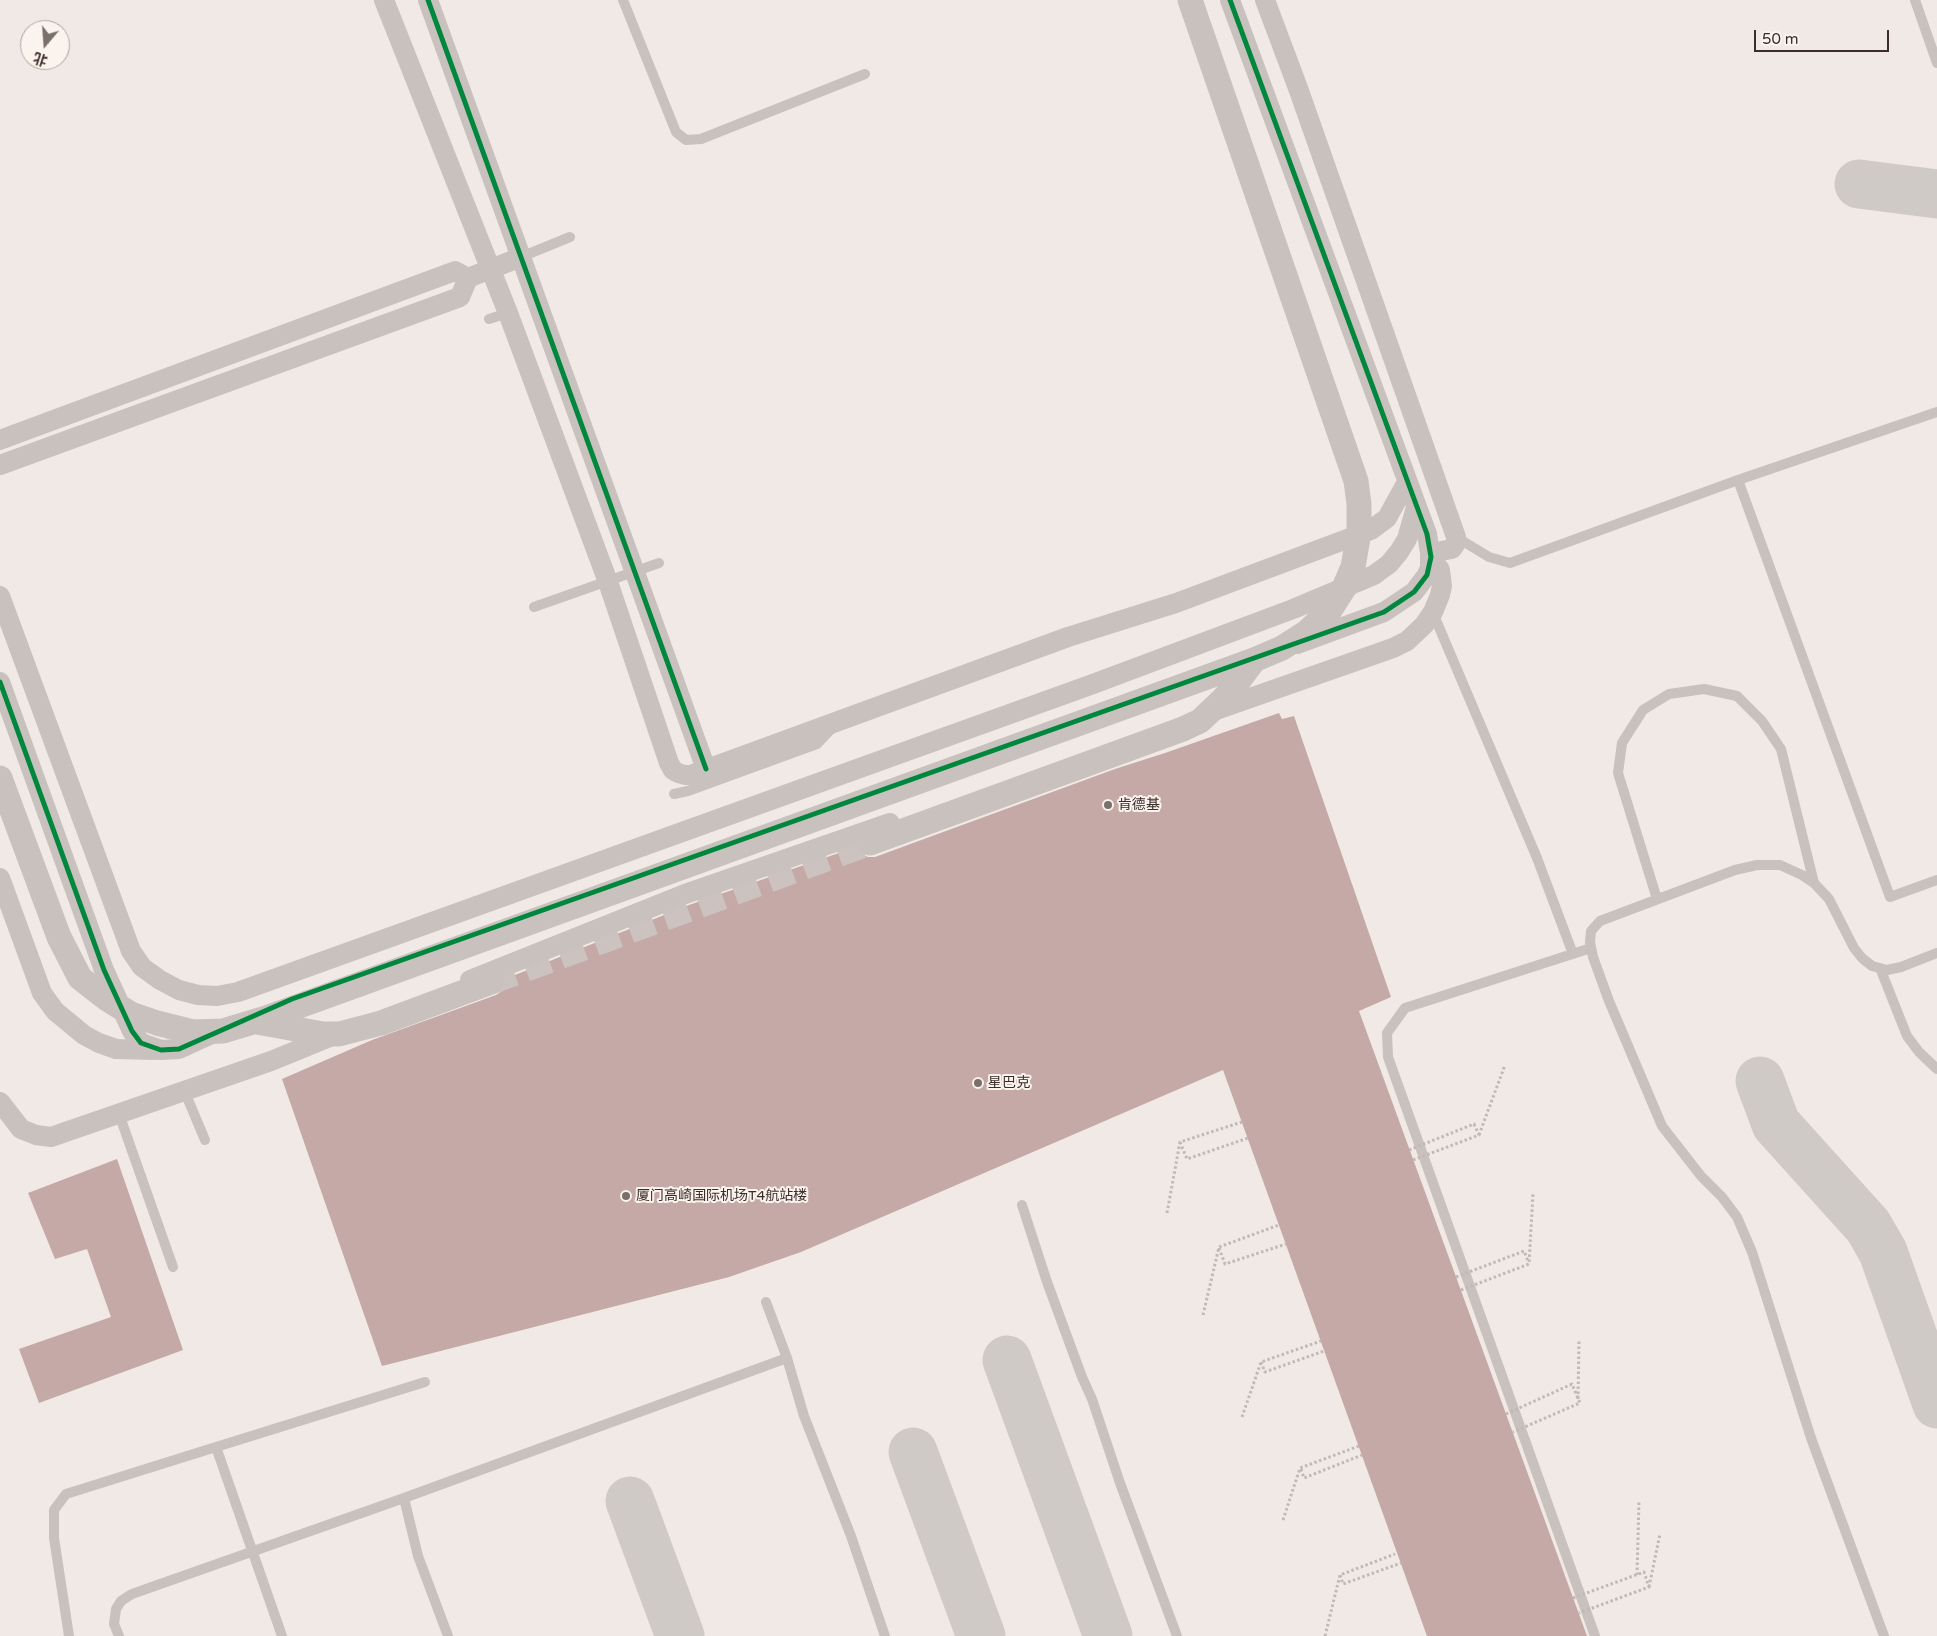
<!DOCTYPE html>
<meta charset="utf-8">
<style>
body{margin:0}
#map{position:relative;width:1937px;height:1636px;overflow:hidden;background:#f0e9e5;font-family:"Varela Round","Noto Sans SC",sans-serif}
canvas{display:block}
.north{position:absolute;left:20px;top:20px;width:50px;height:50px;box-sizing:border-box;background:#fbf3ed;border:1px solid #aea49f;border-radius:50%;rotate:198deg;font-size:14px;font-weight:700;line-height:20px;text-align:center;color:#3b2d2a}
.north::after{content:'';display:block;margin:auto;width:18px;height:22px;background:#7a6f6b;clip-path:polygon(50% 0,100% 100%,50% 72%,0 100%)}
.scale{position:absolute;left:1754px;top:30px;width:135px;height:22px;box-sizing:border-box;border:2px solid #3b2d2a;border-top:0;padding-left:6px;font-size:15px;line-height:18px;white-space:nowrap;color:#3b2d2a;-webkit-text-stroke:4px #fbf3ed;paint-order:stroke}
</style>
<div id="map">
<canvas width="1937" height="1636"></canvas>
<div class="north">北</div>
<div class="scale">50 m</div>
</div>
<script>
const ctx = document.querySelector('canvas').getContext('2d');
ctx.lineJoin = 'round';
function toPath(rows) {
  const path = new Path2D();
  for (const r of rows) {
    path.moveTo(r[0], r[1]);
    for (let i = 2; i < r.length; i += 2) path.lineTo(r[i], r[i + 1]);
  }
  return path;
}
function stroke(path, color, width, dash) {
  ctx.strokeStyle = color;
  ctx.lineWidth = width;
  ctx.lineCap = dash ? 'butt' : 'round';
  ctx.setLineDash(dash || []);
  ctx.stroke(path);
}
function fillPath(path, color) {
  ctx.fillStyle = color;
  ctx.fill(path, 'evenodd');
}
function label(font, color, halo, rows, align = 'center') {
  ctx.font = font + ' "Varela Round","Noto Sans SC",sans-serif';
  ctx.lineWidth = 4;
  ctx.setLineDash([]);
  ctx.textBaseline = 'middle';
  ctx.strokeStyle = halo;
  ctx.fillStyle = color;
  for (const [text, x, y, turn = 0] of rows) {
    ctx.save();
    ctx.translate(x, y);
    ctx.rotate((+turn || 0) * Math.PI / 180);
    ctx.textAlign = isNaN(turn) ? turn : align;
    if (halo) ctx.strokeText(text, 0, 0);
    ctx.fillText(text, 0, 0);
    ctx.restore();
  }
}
const taxiway = toPath([
 [1859,184,1937,194],
 [1760,1081,1776,1124,1868,1226,1875,1238,1883,1252,1937,1404],
 [1007,1360,1108,1636],
 [913,1452,981,1636],
 [630,1501,680,1636]
]);
const building = toPath([
 [1279,713,1282,719,1294,716,1391,997,1359,1011,1587,1636,1427,1636,1223,1070,801,1252,729,1277,382,1366,282,1079,372,1040,496,995,502,991,505,985,505,979,689,905,856,847,861,854,868,857,875,857,1115,769,1165,753],
 [117,1159,183,1350,39,1403,19,1349,111,1317,87,1249,55,1259,28,1193]
]);
const tertiaryTunnel = toPath([
 [491,982,870,843]
]);
const path = toPath([
 [1479,1135,1505,1065],
 [1180,1142,1187,1159,1248,1138],
 [1167,1213,1180,1142,1242,1122],
 [1219,1248,1225,1264,1286,1244],
 [1203,1315,1219,1247,1279,1225],
 [1261,1362,1265,1372,1324,1351],
 [1578,1399,1579,1340],
 [1242,1417,1261,1362,1321,1341],
 [1301,1469,1304,1478,1362,1455],
 [1283,1520,1300,1468,1359,1446],
 [1340,1575,1343,1584,1401,1563],
 [1637,1575,1639,1501],
 [1649,1587,1660,1534],
 [1325,1636,1340,1575,1395,1554]
]);
const service = toPath([
 [623,0,676,132,686,140,701,139,865,74],
 [1915,0,1937,63],
 [521,257,570,237],
 [489,319,508,313],
 [1738,480,1890,897,1937,880],
 [1456,537,1489,557,1510,563,1738,480,1937,412],
 [534,607,659,563],
 [1433,613,1537,858,1573,954],
 [674,794,688,791,817,744,834,726],
 [1657,899,1618,773,1622,743,1643,710,1669,694,1704,689,1737,696,1762,721,1781,749,1814,883],
 [1591,948,1405,1008,1387,1033,1388,1057,1595,1636],
 [1880,968,1907,1036,1919,1052,1937,1069],
 [184,1090,205,1140],
 [119,1114,173,1267],
 [1022,1205,1047,1282,1082,1377,1092,1399,1120,1483,1177,1636],
 [766,1302,787,1358,804,1416,851,1536,885,1636],
 [216,1447,425,1382],
 [404,1498,418,1556,448,1636],
 [69,1636,54,1538,54,1510,66,1494,216,1447,282,1636],
 [119,1636,114,1624,116,1609,121,1601,132,1594,404,1498,787,1358],
 [1884,1636,1811,1438,1752,1252,1737,1217,1722,1197,1701,1176,1662,1126,1609,1001,1593,957,1590,942,1591,931,1600,921,1735,870,1757,865,1780,865,1802,875,1814,883,1829,899,1854,948,1862,958,1872,966,1887,970,1901,967,1937,953]
]);
const minor = toPath([
 [384,0,508,313,608,582,669,763,673,770,678,773,685,775,691,775,1068,637,1176,603,1371,530,1387,518,1407,482],
 [428,0,706,769],
 [1230,0,1427,534,1430,553,1430,567,1427,575,1414,592,1384,612,1297,644],
 [1265,0,1298,88,1456,537,1456,543,1452,549,1430,553],
 [0,440,455,271,468,278,521,257],
 [0,465,460,297,468,278],
 [0,596,131,951,142,967,160,980,179,990,198,995,217,996,238,992,1093,684,1293,609,1374,575,1389,564,1399,552,1407,539,1416,507],
 [0,682,104,970,132,1031,141,1043,161,1050,179,1049,214,1033],
 [1213,711,1393,648,1407,641,1424,625,1433,612,1440,595,1442,586,1440,570,1431,557],
 [0,878,42,993,55,1011,84,1035,99,1043,116,1049,156,1050],
 [470,980,685,894,890,823],
 [0,1102,21,1129,36,1135,51,1137,271,1061,337,1034]
]);
const pathBridge = toPath([
 [1409,1150,1474,1124,1479,1135,1413,1160],
 [1456,1277,1524,1251,1528,1261],
 [1461,1290,1529,1264,1533,1193],
 [1506,1414,1572,1384,1580,1403,1513,1432],
 [1573,1598,1644,1572,1649,1587,1579,1613]
]);
const tertiaryBridge = toPath([
 [0,778,59,937,80,978,107,999,131,1014,157,1023,193,1032,223,1031,266,1018,1254,660,1282,648,1307,632,1330,610,1344,588,1353,567,1359,532,1359,504,1356,481,1190,0],
 [870,843,1183,729,1200,721,1217,705,1231,691,1254,660],
 [257,1022,323,1034,339,1034,381,1023,491,982]
]);
const cycleway = toPath([
 [428,0,706,769],
 [0,682,104,970,132,1031,141,1043,161,1050,179,1049,292,999,1384,612,1414,592,1427,575,1431,557,1427,534,1230,0]
]);
const markers = [
 [1108,805,5,"#7a6f6b"],
 [978,1083,5,"#7a6f6b"],
 [626,1196,5,"#7a6f6b"]
];
const poiNames = [
 ["肯德基",1118,805],
 ["星巴克",988,1083],
 ["厦门高崎国际机场T4航站楼",636,1196]
];
stroke(taxiway, '#d0cac6', 49);
fillPath(building, '#c4a9a6');
stroke(tertiaryTunnel, '#ccc3c0', 25, [25, 12]);
stroke(path, '#c2b9b5', 3, [2.5, 2.5]);
stroke(service, '#c9c1bd', 10);
stroke(minor, '#c9c1bd', 20);
stroke(pathBridge, '#c2b9b5', 3, [2.5, 2.5]);
stroke(tertiaryBridge, '#c9c1bd', 25);
stroke(cycleway, '#00873e', 5);
for (const [x, y, r, color] of markers) {
  const dot = new Path2D();
  dot.arc(x, y, r, 0, 2 * Math.PI);
  ctx.fillStyle = color;
  ctx.fill(dot);
  stroke(dot, '#fbf3ed', 2);
}
label('14px', '#3b2d2a', '#fbf3ed', poiNames, 'left');
</script>
